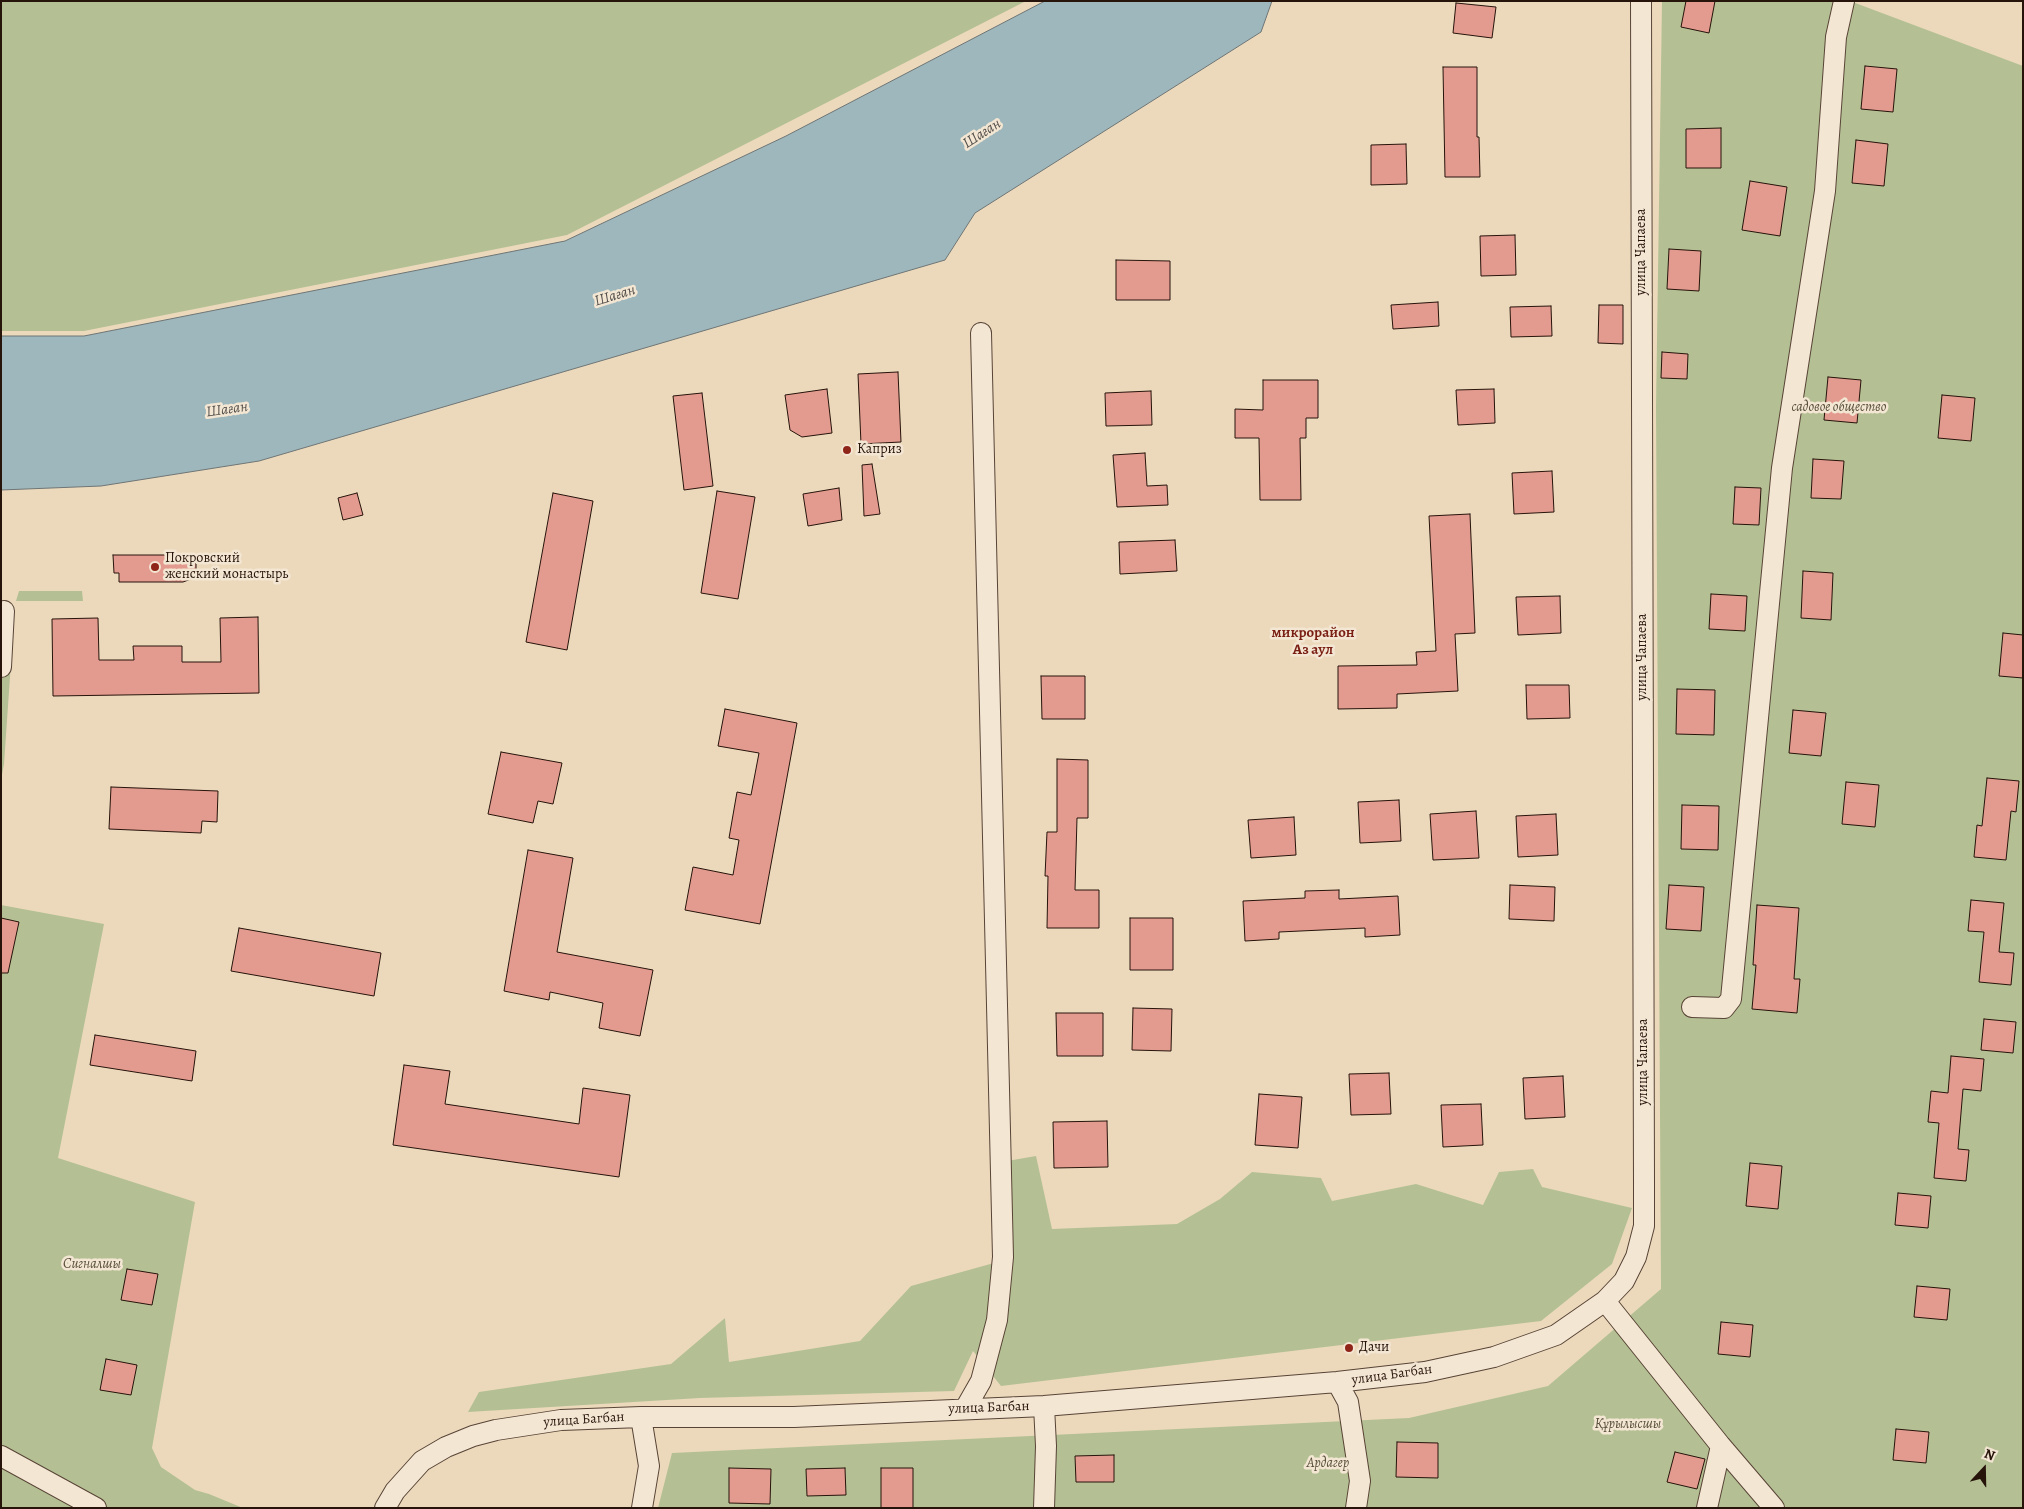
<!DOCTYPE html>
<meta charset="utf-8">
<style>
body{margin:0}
#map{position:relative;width:2024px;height:1509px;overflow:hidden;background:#ecd9bc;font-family:Alegreya,serif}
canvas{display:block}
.frame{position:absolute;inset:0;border:2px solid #26130a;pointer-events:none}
.north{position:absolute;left:1959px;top:1444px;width:50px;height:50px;-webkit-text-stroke:4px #f3e6d3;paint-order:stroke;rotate:21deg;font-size:14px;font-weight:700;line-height:20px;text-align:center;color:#26130a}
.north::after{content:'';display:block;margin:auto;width:18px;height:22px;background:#26130a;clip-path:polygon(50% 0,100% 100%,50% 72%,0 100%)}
</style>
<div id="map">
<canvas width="2024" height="1509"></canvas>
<div class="frame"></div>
<div class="north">N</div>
</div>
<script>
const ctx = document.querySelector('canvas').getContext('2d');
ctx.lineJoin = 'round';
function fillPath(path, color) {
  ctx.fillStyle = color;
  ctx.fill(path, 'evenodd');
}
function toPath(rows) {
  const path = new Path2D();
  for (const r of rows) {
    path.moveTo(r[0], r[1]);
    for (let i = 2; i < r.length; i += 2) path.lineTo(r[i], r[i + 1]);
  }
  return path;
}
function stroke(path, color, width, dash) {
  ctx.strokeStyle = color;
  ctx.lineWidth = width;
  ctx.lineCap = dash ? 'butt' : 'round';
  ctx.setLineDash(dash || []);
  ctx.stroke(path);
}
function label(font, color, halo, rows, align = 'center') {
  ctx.font = font + ' Alegreya,serif';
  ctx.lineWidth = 5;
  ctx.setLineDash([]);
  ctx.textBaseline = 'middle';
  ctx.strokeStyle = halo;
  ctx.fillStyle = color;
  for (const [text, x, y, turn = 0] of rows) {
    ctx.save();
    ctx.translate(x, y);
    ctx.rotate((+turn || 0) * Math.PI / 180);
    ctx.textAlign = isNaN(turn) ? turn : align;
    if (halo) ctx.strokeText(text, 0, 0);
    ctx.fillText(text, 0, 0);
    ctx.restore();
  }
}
const green = toPath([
 [1,1,1026,1,567,235,84,331,1,331],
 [1662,1,1850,1,2023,66,2023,1508,658,1508,672,1453,1409,1418,1548,1386,1661,1289,1656,407],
 [19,591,82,591,83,601,16,601],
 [1,608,14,619,4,764,1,780],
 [1,905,104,924,58,1158,195,1202,152,1448,161,1467,195,1490,209,1494,243,1508,1,1508],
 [1036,1156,1052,1229,1177,1224,1220,1199,1252,1172,1321,1178,1332,1201,1416,1184,1483,1205,1499,1172,1533,1169,1542,1187,1632,1208,1612,1264,1541,1321,1001,1386,973,1351,954,1391,700,1398,468,1412,479,1392,671,1364,725,1318,729,1362,860,1341,911,1286,1012,1258,1007,1161]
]);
const water = toPath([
 [1045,1,1272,1,1261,32,975,213,945,260,259,461,101,486,1,490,1,336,84,336,565,241,786,136,1045,1]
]);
const building = toPath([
 [1686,1,1715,1,1709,33,1681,27,1686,1],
 [1456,3,1496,7,1492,38,1453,33,1456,3],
 [1865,66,1897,69,1893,112,1861,109,1865,66],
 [1443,67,1477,67,1477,137,1479,137,1480,177,1445,177,1443,67],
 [1721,128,1721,168,1686,168,1686,129,1721,128],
 [1856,140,1888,144,1884,186,1852,183,1856,140],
 [1406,144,1407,184,1371,185,1371,145,1406,144],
 [1750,181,1787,187,1780,236,1742,230,1750,181],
 [1515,235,1516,275,1481,276,1480,236,1515,235],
 [1669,249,1701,251,1699,291,1667,289,1669,249],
 [1116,260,1170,261,1170,300,1116,300,1116,260],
 [1438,302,1439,326,1393,329,1391,305,1438,302],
 [1599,305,1623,305,1623,344,1598,343,1599,305],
 [1551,306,1552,336,1511,337,1510,307,1551,306],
 [1662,352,1688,354,1687,379,1661,378,1662,352],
 [898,372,901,442,861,444,858,374,898,372],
 [1828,377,1861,380,1857,423,1824,420,1828,377],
 [1263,380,1318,380,1318,418,1306,418,1306,438,1300,438,1301,500,1260,500,1259,438,1235,438,1235,409,1263,410,1263,380],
 [827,389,832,433,802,437,790,430,785,395,827,389],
 [1494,389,1495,423,1458,425,1456,390,1494,389],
 [1151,391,1152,425,1106,426,1105,393,1151,391],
 [702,393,713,486,684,490,673,396,702,393],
 [1942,395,1975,398,1971,441,1938,438,1942,395],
 [1145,453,1147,486,1167,485,1168,505,1117,507,1113,455,1145,453],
 [1813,459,1844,461,1841,499,1811,498,1813,459],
 [872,464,880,514,864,516,862,465,872,464],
 [1552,471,1554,512,1514,514,1512,473,1552,471],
 [1735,487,1761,488,1759,525,1733,524,1735,487],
 [839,488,842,520,808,526,803,494,839,488],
 [717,491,755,497,738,599,701,593,717,491],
 [357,493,363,515,343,520,338,498,357,493],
 [553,493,593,501,567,650,526,642,553,493],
 [1470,514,1475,633,1455,634,1458,691,1397,694,1397,708,1338,709,1338,666,1417,665,1416,652,1436,651,1429,516,1470,514],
 [1175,540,1177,571,1120,574,1119,542,1175,540],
 [113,555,187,555,196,564,196,573,191,579,183,582,119,582,119,573,114,573,113,555],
 [1803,571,1833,573,1831,620,1801,618,1803,571],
 [1711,594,1747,596,1745,631,1709,629,1711,594],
 [1560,596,1561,633,1518,635,1516,597,1560,596],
 [258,617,259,693,53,696,52,619,98,618,99,660,134,660,133,646,182,646,182,662,221,662,220,618,258,617],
 [2003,633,2023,635,2023,678,1999,676,2003,633],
 [1041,676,1085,676,1085,719,1042,719,1041,676],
 [1526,685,1569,685,1570,718,1527,719,1526,685],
 [1677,689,1715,690,1714,735,1676,734,1677,689],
 [725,709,797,723,760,924,685,910,693,867,733,875,739,840,729,838,737,792,751,795,759,753,718,746,725,709],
 [1793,710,1826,713,1821,756,1789,753,1793,710],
 [501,752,562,763,553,804,538,801,533,823,488,814,501,752],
 [1057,759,1088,760,1088,818,1077,818,1075,890,1099,890,1099,928,1047,928,1048,876,1045,876,1047,832,1057,832,1057,759],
 [1987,778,2019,781,2016,812,2011,811,2006,860,1974,857,1977,825,1982,826,1987,778],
 [1846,782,1879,785,1875,827,1842,824,1846,782],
 [111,787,218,791,217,822,202,821,201,833,109,829,111,787],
 [1399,800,1401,841,1360,843,1358,802,1399,800],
 [1682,805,1719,806,1718,850,1681,849,1682,805],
 [1476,811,1479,858,1433,860,1430,814,1476,811],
 [1556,814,1558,855,1518,857,1516,816,1556,814],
 [1294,817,1296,855,1251,858,1248,820,1294,817],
 [528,850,573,858,557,952,653,970,640,1036,599,1028,603,1003,550,992,549,1000,504,991,528,850],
 [1510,885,1555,887,1554,921,1509,919,1510,885],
 [1669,885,1704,887,1701,931,1666,929,1669,885],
 [1339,890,1339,899,1398,896,1400,935,1365,937,1365,928,1279,932,1279,939,1245,941,1243,901,1305,898,1305,891,1339,890],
 [1971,900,2004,903,1999,952,2014,953,2011,985,1979,982,1984,932,1968,931,1971,900],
 [1757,905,1799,908,1794,979,1800,979,1797,1013,1752,1009,1756,965,1753,965,1757,905],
 [1,918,19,922,8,973,1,973,1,918],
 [1130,918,1173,918,1173,970,1130,970,1130,918],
 [239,928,381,953,374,996,231,971,239,928],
 [1133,1008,1172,1009,1171,1051,1132,1050,1133,1008],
 [1056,1013,1103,1013,1103,1056,1057,1056,1056,1013],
 [1984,1019,2016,1022,2013,1053,1981,1050,1984,1019],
 [95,1035,196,1051,192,1081,90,1065,95,1035],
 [1951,1056,1984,1059,1981,1091,1963,1089,1958,1149,1969,1150,1966,1181,1934,1178,1939,1123,1928,1122,1931,1091,1948,1093,1951,1056],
 [404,1065,450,1071,445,1104,579,1124,583,1088,630,1095,619,1177,393,1145,404,1065],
 [1389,1073,1391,1114,1351,1115,1349,1074,1389,1073],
 [1563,1076,1565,1117,1525,1119,1523,1078,1563,1076],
 [1259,1094,1302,1097,1298,1148,1255,1145,1259,1094],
 [1481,1104,1483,1145,1443,1147,1441,1105,1481,1104],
 [1107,1121,1108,1167,1054,1168,1053,1122,1107,1121],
 [1750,1163,1782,1166,1778,1209,1746,1206,1750,1163],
 [1898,1193,1931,1196,1928,1228,1895,1225,1898,1193],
 [127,1269,158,1274,152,1305,121,1300,127,1269],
 [1917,1286,1950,1289,1947,1320,1914,1317,1917,1286],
 [1721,1322,1753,1325,1750,1357,1718,1354,1721,1322],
 [106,1359,137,1365,131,1395,100,1390,106,1359],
 [1896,1429,1929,1432,1926,1463,1893,1460,1896,1429],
 [1397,1442,1438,1443,1438,1478,1396,1477,1397,1442],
 [1675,1452,1705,1459,1697,1489,1667,1482,1675,1452],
 [1114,1455,1114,1482,1076,1482,1075,1456,1114,1455],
 [729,1468,771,1469,770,1504,729,1503,729,1468],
 [845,1468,846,1495,807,1496,806,1469,845,1468],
 [881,1468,913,1468,913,1508,881,1508,881,1468]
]);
const minor = toPath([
 [1,667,4,611],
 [1692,1007,1724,1008,1731,999,1782,468,1825,191,1836,37,1844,1],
 [1605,1301,1721,1446,1774,1508],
 [1337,1382,1348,1402,1360,1481,1356,1508],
 [965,1409,981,1381,997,1320,1003,1257,981,333],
 [641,1417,649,1466,642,1508],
 [1,1456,96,1508],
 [385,1508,395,1491,422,1461,446,1447,473,1436,496,1430,561,1420,641,1417,794,1417,1044,1406,1337,1382,1425,1372,1494,1357,1556,1335,1605,1301,1624,1281,1636,1257,1644,1226,1644,1180,1641,1],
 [1044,1508,1046,1446,1044,1406],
 [1707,1508,1721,1446]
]);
const markers = [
 [847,450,5,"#8f2418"],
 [155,567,5,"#8f2418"],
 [1349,1348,5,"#8f2418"]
];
const streetNames = [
 ["улица Чапаева",1642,252,-90],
 ["улица Чапаева",1643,657,-90],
 ["улица Чапаева",1644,1062,-90],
 ["улица Багбан",1392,1375,-8],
 ["улица Багбан",989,1408,-2],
 ["улица Багбан",584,1420,-4]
];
const parkNames = [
 ["садовое общество",1839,408],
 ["Сигналшы",92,1265],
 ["Құрылысшы",1628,1425],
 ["Ардагер",1328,1464]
];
const poiNames = [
 ["Каприз",857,450],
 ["Покровский",165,559],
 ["женский монастырь",165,575],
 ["Дачи",1359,1348]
];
const waterNames = [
 ["Шаған",982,134,-33],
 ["Шаған",615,296,-17],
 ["Шаған",227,410,-8]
];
const neighbourhoodNames = [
 ["микрорайон",1313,633],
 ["Аз аул",1313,650]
];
fillPath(green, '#b4c094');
fillPath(water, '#9eb7bc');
stroke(water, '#6e7575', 1);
fillPath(building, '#e39a8f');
stroke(building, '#26130a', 1);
stroke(minor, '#584436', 22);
stroke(minor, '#f3e6d3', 20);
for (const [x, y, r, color] of markers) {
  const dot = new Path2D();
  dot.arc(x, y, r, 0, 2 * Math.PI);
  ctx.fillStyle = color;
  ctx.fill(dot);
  stroke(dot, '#f3e6d3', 2);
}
label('14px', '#26130a', '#f3e6d3', streetNames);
label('italic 14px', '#58503a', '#f3e6d3', parkNames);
label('14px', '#26130a', '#f3e6d3', poiNames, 'left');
label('italic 15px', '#504c48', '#f3e6d3', waterNames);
label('bold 15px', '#7a1f14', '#f3e6d3', neighbourhoodNames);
</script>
